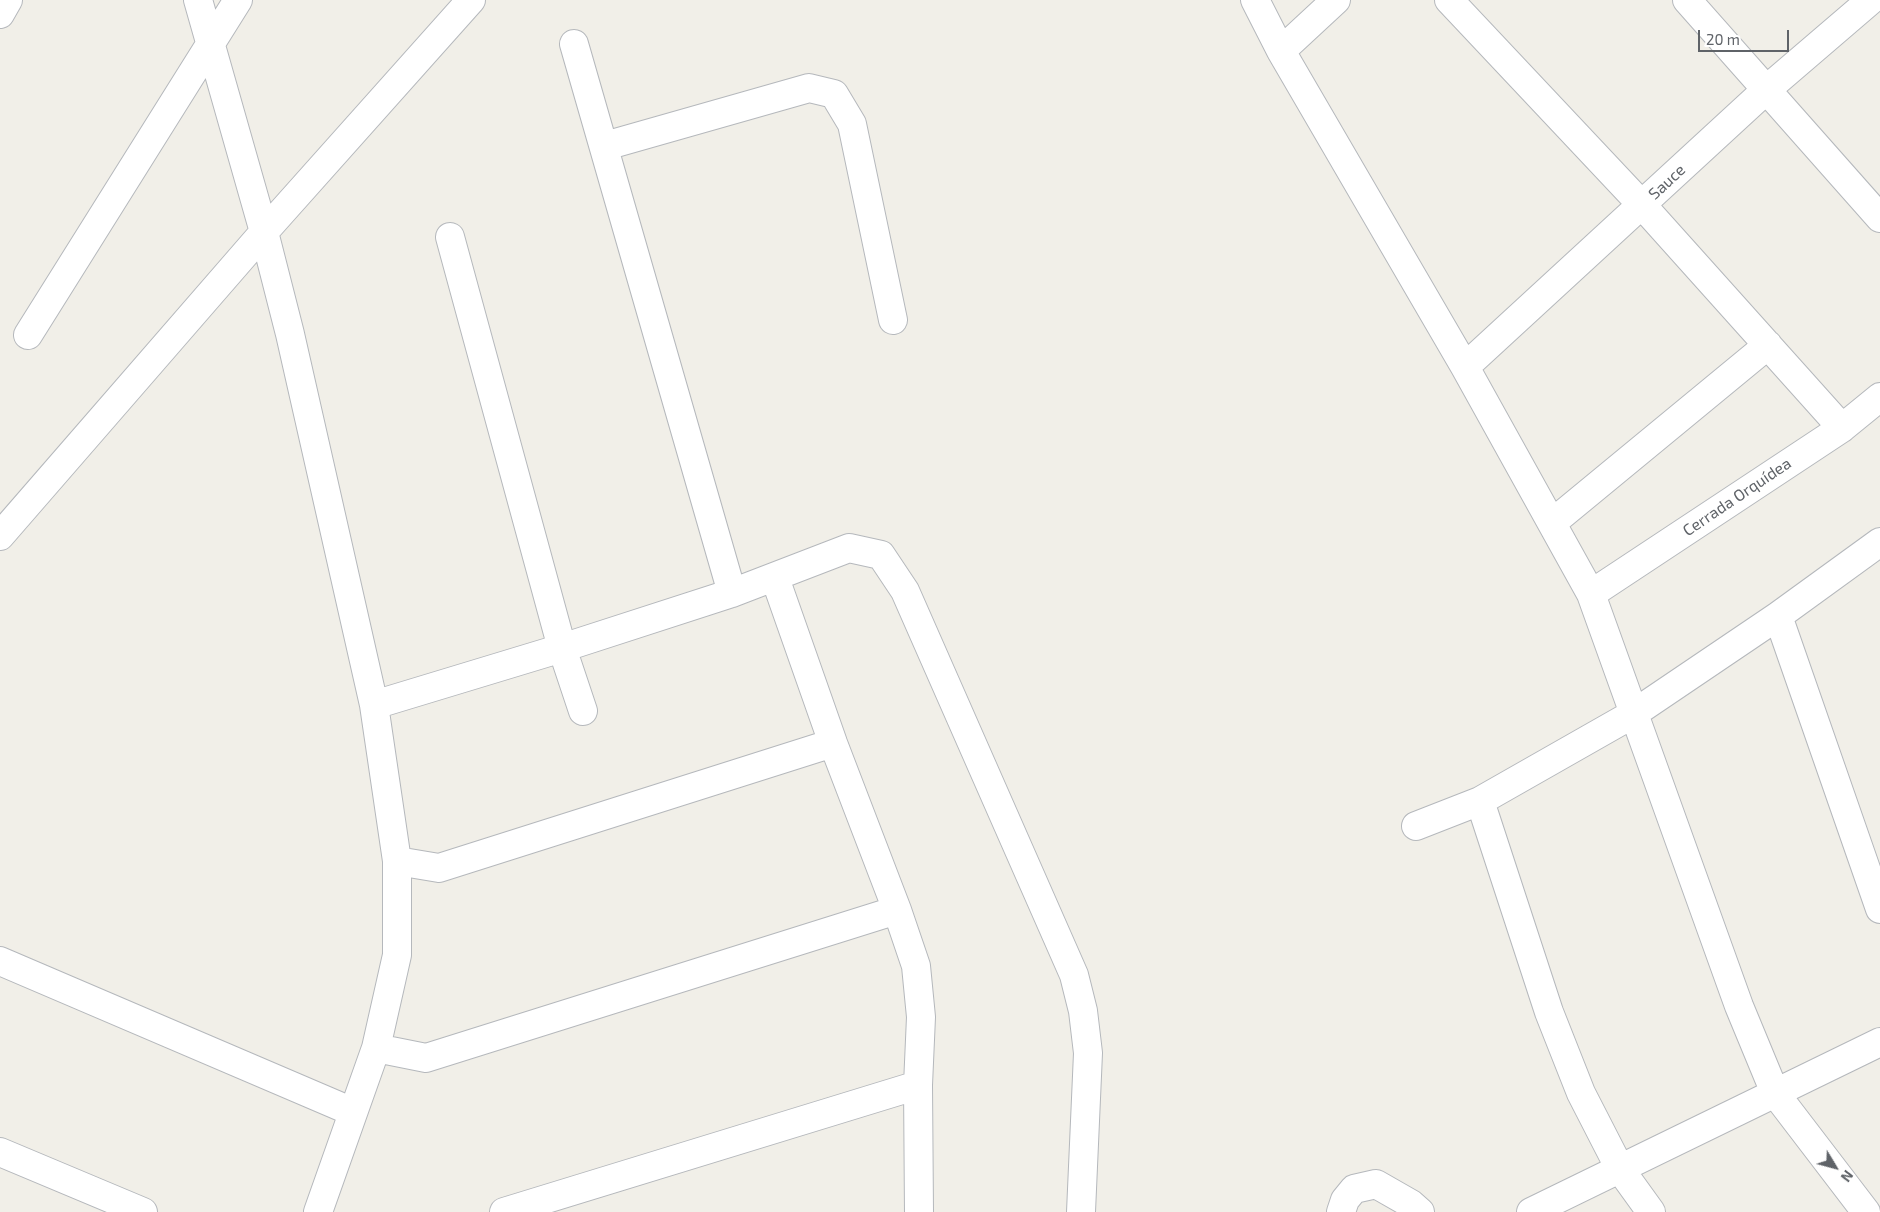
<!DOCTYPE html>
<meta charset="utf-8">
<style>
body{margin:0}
#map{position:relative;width:1880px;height:1212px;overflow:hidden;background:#f1efe8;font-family:"Exo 2",sans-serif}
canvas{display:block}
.north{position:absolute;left:1810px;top:1142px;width:50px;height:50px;-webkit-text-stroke:4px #fff;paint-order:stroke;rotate:127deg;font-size:14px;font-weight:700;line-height:20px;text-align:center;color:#5f6368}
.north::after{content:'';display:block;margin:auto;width:18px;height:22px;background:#5f6368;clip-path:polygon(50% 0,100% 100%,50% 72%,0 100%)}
.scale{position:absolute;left:1698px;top:30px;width:91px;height:22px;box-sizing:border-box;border:2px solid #5f6368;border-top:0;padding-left:6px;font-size:15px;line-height:18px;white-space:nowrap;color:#5f6368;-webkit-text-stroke:4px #fff;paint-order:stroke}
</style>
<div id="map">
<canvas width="1880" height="1212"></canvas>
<div class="north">N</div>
<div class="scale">20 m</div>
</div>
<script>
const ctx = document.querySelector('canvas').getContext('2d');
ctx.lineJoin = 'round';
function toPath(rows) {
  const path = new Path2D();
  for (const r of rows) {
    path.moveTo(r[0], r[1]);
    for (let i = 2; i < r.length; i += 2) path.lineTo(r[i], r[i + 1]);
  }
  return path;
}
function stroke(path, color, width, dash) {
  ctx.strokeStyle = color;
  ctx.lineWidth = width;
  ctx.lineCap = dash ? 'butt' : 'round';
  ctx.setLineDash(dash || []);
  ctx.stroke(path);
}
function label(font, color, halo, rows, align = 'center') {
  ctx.font = font + ' "Exo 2",sans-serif';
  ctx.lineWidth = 5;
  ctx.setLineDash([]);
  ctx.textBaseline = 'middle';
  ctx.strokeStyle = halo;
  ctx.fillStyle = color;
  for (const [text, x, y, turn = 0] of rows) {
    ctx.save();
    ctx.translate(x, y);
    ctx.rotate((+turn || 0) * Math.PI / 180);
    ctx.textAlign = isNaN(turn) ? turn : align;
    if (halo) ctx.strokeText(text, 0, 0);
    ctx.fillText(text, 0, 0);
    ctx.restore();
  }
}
const street = toPath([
 [198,0,264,232,290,334,374,705,397,861,397,955,376,1048,318,1212],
 [1255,0,1281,51,1465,367,1591,594,1739,1006,1775,1093,1866,1212],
 [1449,0,1642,205,1842,428],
 [1687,0,1880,218],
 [0,14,8,0],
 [574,44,732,593],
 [1281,51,1336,0],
 [605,146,809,88,834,94,852,124,893,320],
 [450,237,562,648,583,711],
 [28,335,238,0],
 [1465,367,1766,90,1871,0],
 [1552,523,1768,345],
 [0,536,264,232,471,0],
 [775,578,833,743,897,910,916,966,921,1017,918,1085,919,1212],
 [1591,594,1842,428,1880,397],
 [1778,616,1880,909],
 [374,705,562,648,732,593,849,548,881,555,905,591,1074,975,1083,1011,1088,1053,1081,1212],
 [1480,801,1549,1012,1581,1093,1620,1169,1651,1212],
 [1416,826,1480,801,1633,714,1778,616,1880,542],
 [397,861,439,868,833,743],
 [0,961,353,1112],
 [376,1048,426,1058,897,910],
 [0,1152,143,1212],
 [504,1212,918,1085],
 [1341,1212,1345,1200,1354,1189,1376,1184,1411,1204,1420,1212],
 [1531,1212,1880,1042]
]);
const streetNames = [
 ["Sauce",1667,182,-43],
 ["Cerrada Orquídea",1737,497,-34]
];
stroke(street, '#b5b8bc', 30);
stroke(street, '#fff', 28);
label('16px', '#5f6368', '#fff', streetNames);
</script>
